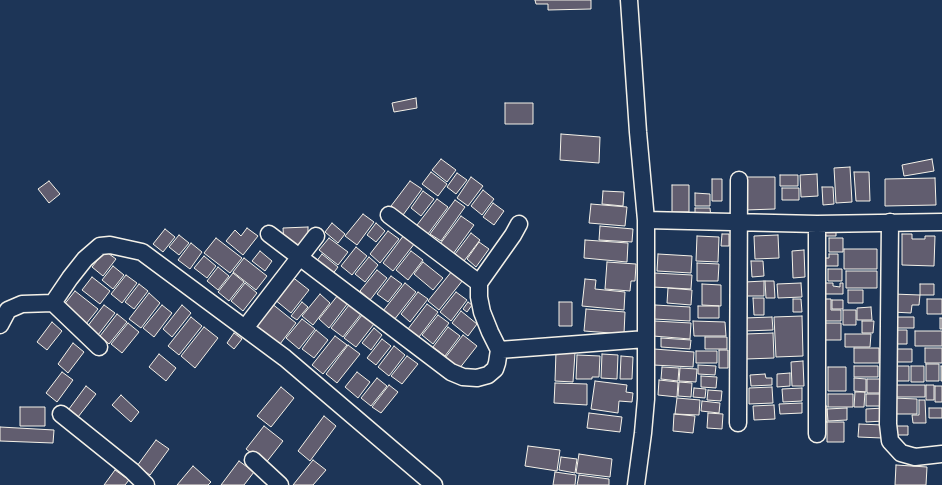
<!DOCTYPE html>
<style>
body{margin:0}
canvas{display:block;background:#1d3557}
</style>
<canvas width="942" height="485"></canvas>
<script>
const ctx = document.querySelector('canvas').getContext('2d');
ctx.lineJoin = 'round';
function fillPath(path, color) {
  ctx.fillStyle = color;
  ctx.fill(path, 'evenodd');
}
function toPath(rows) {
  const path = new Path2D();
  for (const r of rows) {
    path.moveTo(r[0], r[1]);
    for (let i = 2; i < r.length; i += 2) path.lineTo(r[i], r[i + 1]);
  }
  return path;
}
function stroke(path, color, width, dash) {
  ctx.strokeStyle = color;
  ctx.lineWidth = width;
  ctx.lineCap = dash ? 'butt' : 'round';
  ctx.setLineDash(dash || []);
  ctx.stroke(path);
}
const building = toPath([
 [535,0,591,0,591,9,548,10,548,4,536,4,535,0],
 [416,98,417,108,394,112,392,103,416,98],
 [505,103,533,103,533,124,505,124,505,103],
 [561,134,600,137,599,163,560,160,561,134],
 [441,159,456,170,447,182,432,170,441,159],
 [932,159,934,171,904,176,902,165,932,159],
 [850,167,852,202,836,203,834,168,850,167],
 [431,172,447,184,438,196,422,184,431,172],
 [854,172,869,172,870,201,856,201,854,172],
 [457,173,467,180,456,194,447,187,457,173],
 [817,174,818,196,801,197,800,175,817,174],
 [780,175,798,175,798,186,780,186,780,175],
 [471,177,483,186,468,206,457,198,471,177],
 [745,177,775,177,775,209,745,210,745,177],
 [935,178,936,205,885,206,885,179,935,178],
 [712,179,722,179,722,201,712,201,712,179],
 [49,181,60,194,49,203,38,189,49,181],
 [410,181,422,189,403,215,391,206,410,181],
 [672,185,689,185,689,212,672,212,672,185],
 [822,187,833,187,834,204,823,205,822,187],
 [782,188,799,188,799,200,782,200,782,188],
 [483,190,494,199,482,215,471,206,483,190],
 [423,191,434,199,421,216,411,208,423,191],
 [603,191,624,192,623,206,602,204,603,191],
 [695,193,710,194,710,206,695,206,695,193],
 [437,199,448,207,428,234,417,225,437,199],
 [455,200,465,207,441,241,430,234,455,200],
 [493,203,504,211,494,225,483,217,493,203],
 [591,204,627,207,625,226,589,223,591,204],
 [695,208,710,208,711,219,695,219,695,208],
 [363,214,374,222,357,245,345,236,363,214],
 [461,216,474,225,453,254,440,244,461,216],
 [332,223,345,234,338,243,325,232,332,223],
 [376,223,385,231,376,242,367,235,376,223],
 [819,225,836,225,836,236,819,236,819,225],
 [600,226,633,229,632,242,599,240,600,226],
 [308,227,308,236,297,249,284,244,283,228,308,227],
 [247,228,258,236,243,255,226,241,235,230,241,236,247,228],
 [165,229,175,237,163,252,153,244,165,229],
 [388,231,399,239,380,263,370,254,388,231],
 [471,233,480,240,464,261,455,254,471,233],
 [722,234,729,234,729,246,721,246,722,234],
 [902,234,912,234,912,239,925,239,925,236,935,236,934,266,902,265,902,234],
 [179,235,189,243,179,255,169,247,179,235],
 [404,235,415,243,393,271,383,263,404,235],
 [778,235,779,258,755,259,754,236,778,235],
 [697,236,719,237,718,262,696,261,697,236],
 [216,238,242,258,230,273,204,253,216,238],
 [329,238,348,252,338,265,319,250,329,238],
 [829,238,843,238,843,252,829,252,829,238],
 [585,240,628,243,627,262,584,258,585,240],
 [479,242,489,249,476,267,467,259,479,242],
 [191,243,202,252,190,269,178,260,191,243],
 [356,247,367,256,352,275,341,266,356,247],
 [844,249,877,249,877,269,844,269,844,249],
 [804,250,805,277,793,278,792,251,804,250],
 [105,251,116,259,103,276,92,267,105,251],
 [260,251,272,261,265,271,252,261,260,251],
 [411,251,423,260,408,280,396,270,411,251],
 [322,254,338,267,332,275,316,262,322,254],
 [658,254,692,256,691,273,657,271,658,254],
 [829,254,838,254,838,266,824,266,824,258,829,258,829,254],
 [204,256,216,266,207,278,194,268,204,256],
 [369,257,378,265,365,282,355,274,369,257],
 [244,258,267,276,256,290,233,272,244,258],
 [751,261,763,261,764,276,752,277,751,261],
 [423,262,443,278,433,290,414,274,423,262],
 [607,262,636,264,635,281,631,281,630,291,605,289,607,262],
 [697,263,719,264,718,281,697,281,697,263],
 [113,266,124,275,113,289,102,280,113,266],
 [218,267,229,276,218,290,207,281,218,267],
 [828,269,842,269,842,281,828,281,828,269],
 [377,270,387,278,370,300,360,291,377,270],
 [452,271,463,280,439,310,428,301,452,271],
 [846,271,877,271,877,288,846,288,846,271],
 [233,273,244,282,229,301,218,292,233,273],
 [654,273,692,275,691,289,653,287,654,273],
 [126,275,137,283,122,303,111,294,126,275],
 [291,276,309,290,291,313,274,299,291,276],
 [391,276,402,284,388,302,377,294,391,276],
 [92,277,110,291,100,304,82,290,92,277],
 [585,279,596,280,595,289,625,292,624,310,582,306,585,279],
 [764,281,764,296,745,296,745,282,764,281],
 [765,281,774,281,775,298,766,298,765,281],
 [245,283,257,293,243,311,231,301,245,283],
 [405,283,416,292,394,320,383,311,405,283],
 [801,283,802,297,778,298,777,284,801,283],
 [825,283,833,283,833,286,840,287,840,283,843,283,843,294,825,294,825,283],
 [139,284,148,291,134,309,125,302,139,284],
 [702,284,721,285,721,306,702,305,702,284],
 [920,284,934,284,934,295,920,295,920,284],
 [668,288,692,290,691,305,667,303,668,288],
 [848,290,863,290,863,303,848,303,848,290],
 [75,291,98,309,86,324,63,306,75,291],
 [418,292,428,299,410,322,401,314,418,292],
 [456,292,467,300,451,321,440,312,456,292],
 [149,293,160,303,141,328,129,319,149,293],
 [320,294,330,303,313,325,302,316,320,294],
 [893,294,920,295,919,305,912,305,911,313,892,312,893,294],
 [338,295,348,303,329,328,319,319,338,295],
 [753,298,764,298,764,315,754,315,753,298],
 [793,299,801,299,802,312,793,312,793,299],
 [825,299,831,299,831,310,841,310,841,321,825,321,825,299],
 [927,299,942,299,942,314,927,314,927,299],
 [832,300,843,300,843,309,832,309,832,300],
 [302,302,308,307,297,320,291,316,302,302],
 [468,302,472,305,467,312,463,309,468,302],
 [559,302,572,302,572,326,559,326,559,302],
 [271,303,296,323,280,344,254,324,271,303],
 [427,304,438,312,419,337,408,329,427,304],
 [104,305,115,313,98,335,87,327,104,305],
 [162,305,172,313,154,337,143,328,162,305],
 [182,305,191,313,172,337,163,329,182,305],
 [349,305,361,314,343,337,331,328,349,305],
 [655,305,690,307,690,321,654,319,655,305],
 [698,306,719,306,719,318,698,318,698,306],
 [871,307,872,320,857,320,857,308,871,307],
 [586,309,625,312,624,334,584,331,586,309],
 [843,310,856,310,856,325,843,325,843,310],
 [461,311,477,324,468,336,452,323,461,311],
 [117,314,127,322,109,344,100,336,117,314],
 [362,315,374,324,356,347,344,338,362,315],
 [438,315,449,323,433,344,422,335,438,315],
 [802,316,803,356,776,357,774,317,802,316],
 [191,317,202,326,179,355,168,346,191,317],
 [772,317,773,330,744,331,744,318,772,317],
 [894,317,914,317,914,328,894,328,894,317],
 [940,318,942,318,942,329,940,329,940,318],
 [302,319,315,329,299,349,286,338,302,319],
 [654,321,691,323,690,339,653,336,654,321],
 [693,321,725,322,726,336,694,336,693,321],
 [862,321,874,321,873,333,862,333,862,321],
 [52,322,62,331,47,350,37,342,52,322],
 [128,323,139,332,122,353,111,344,128,323],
 [823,323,841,323,841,340,823,340,823,323],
 [204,327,218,338,195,368,181,356,204,327],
 [448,327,460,336,445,356,433,347,448,327],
 [374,328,382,335,371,350,362,343,374,328],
 [316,330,328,340,314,358,302,349,316,330],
 [895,330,907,330,907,344,895,344,895,330],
 [915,331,942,331,942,346,915,346,915,331],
 [234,333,242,339,234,349,227,343,234,333],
 [773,333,774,358,746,359,745,334,773,333],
 [845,334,871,334,870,347,845,347,845,334],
 [463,335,477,346,459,369,445,358,463,335],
 [335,336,347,345,323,374,312,365,335,336],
 [705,337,727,337,727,349,705,349,705,337],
 [661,338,691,340,690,349,661,347,661,338],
 [382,339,391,346,376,365,367,358,382,339],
 [73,343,84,352,68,373,58,364,73,343],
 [348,345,360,354,337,383,326,374,348,345],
 [394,346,405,355,389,376,378,367,394,346],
 [854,348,879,348,879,363,854,363,854,348],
 [925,348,942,348,942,363,925,363,925,348],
 [654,349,694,352,693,367,653,365,654,349],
 [896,349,912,349,912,362,896,362,896,349],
 [719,350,728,350,728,368,719,368,719,350],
 [696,351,717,351,717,363,696,363,696,351],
 [556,352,575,353,573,382,555,381,556,352],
 [159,354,176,368,166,381,149,367,159,354],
 [602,354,618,355,617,379,601,378,602,354],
 [577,355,600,356,599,377,592,377,592,379,576,379,577,355],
 [407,356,418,364,402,384,391,376,407,356],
 [621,356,633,357,632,379,620,379,621,356],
 [803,361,804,386,792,386,791,362,803,361],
 [926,364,939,364,939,381,926,381,926,364],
 [698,365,716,366,715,375,698,374,698,365],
 [854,366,878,366,878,377,854,377,854,366],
 [897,366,909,366,909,381,897,381,897,366],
 [911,366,924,366,924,382,911,382,911,366],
 [941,366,942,366,942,381,941,381,941,366],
 [662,367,679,368,678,381,661,379,662,367],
 [828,367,846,367,846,391,828,391,828,367],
 [680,368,697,369,696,382,679,381,680,368],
 [62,372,73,380,57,402,46,393,62,372],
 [357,372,370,382,358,398,345,387,357,372],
 [790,373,790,386,777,387,777,374,790,373],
 [765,374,766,378,772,378,772,385,751,386,750,375,765,374],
 [701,376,717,377,716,388,701,387,701,376],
 [377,378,387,386,371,406,361,398,377,378],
 [854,378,866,379,866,392,854,391,854,378],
 [867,379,880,379,880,393,867,393,867,379],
 [659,380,678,382,677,397,658,395,659,380],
 [595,381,627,385,626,392,633,393,632,402,619,401,618,413,591,409,595,381],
 [679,382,692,383,691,397,678,396,679,382],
 [555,383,587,384,587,405,554,403,555,383],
 [389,385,398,392,381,413,372,407,389,385],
 [896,385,925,385,925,397,896,397,896,385],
 [926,385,934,385,934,400,926,400,926,385],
 [86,386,96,394,78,417,69,409,86,386],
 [935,386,942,386,942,402,935,402,935,386],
 [281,387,294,398,271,427,257,416,281,387],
 [772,387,773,403,749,404,749,388,772,387],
 [694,388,706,389,705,398,693,397,694,388],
 [802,388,802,401,783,402,782,389,802,388],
 [708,390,722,391,721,401,707,400,708,390],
 [855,392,865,392,864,407,854,407,855,392],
 [828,394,853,394,853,407,828,407,828,394],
 [866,394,882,394,882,406,866,406,866,394],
 [121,395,139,412,131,422,112,405,121,395],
 [677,398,700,400,699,415,675,414,677,398],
 [893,398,917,399,917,414,893,414,893,398],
 [919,400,925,400,926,423,913,423,912,415,919,415,919,400],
 [702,401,720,403,719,413,701,411,702,401],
 [802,403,802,413,780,414,779,404,802,403],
 [774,405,775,419,754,420,753,406,774,405],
 [820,406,827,406,827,422,821,422,820,406],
 [20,407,45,407,45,426,20,426,20,407],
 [847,408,847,420,828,421,827,409,847,408],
 [884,408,884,421,866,422,866,409,884,408],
 [929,408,942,408,942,418,929,418,929,408],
 [589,413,622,417,620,432,587,428,589,413],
 [708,413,723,414,722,429,707,428,708,413],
 [674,414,695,416,693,433,673,431,674,414],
 [324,416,336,426,310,461,298,451,324,416],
 [827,422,844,422,844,442,827,442,827,422],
 [859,424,882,425,882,438,858,437,859,424],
 [264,426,283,441,265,464,246,449,264,426],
 [890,426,908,426,908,435,890,435,890,426],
 [0,427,54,430,53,443,0,441,0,427],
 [156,440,169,449,150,475,137,466,156,440],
 [528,446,560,450,557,471,525,466,528,446],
 [579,454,612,459,610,477,576,473,579,454],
 [561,457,577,459,575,473,559,470,561,457],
 [313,460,326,470,313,485,293,485,313,460],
 [239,461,254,472,244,485,221,485,239,461],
 [896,465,927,467,926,485,895,485,896,465],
 [193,466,211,482,208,485,177,485,193,466],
 [115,470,129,480,125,485,104,485,115,470],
 [555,472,576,475,575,485,553,485,555,472],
 [579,475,609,479,609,485,577,485,579,475]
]);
const minor = toPath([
 [629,0,638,132,646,220,646,399,643,433,636,485],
 [389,215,479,283],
 [646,220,817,224,942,222],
 [890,222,888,424,890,441,901,453,915,457,942,454],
 [817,224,817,434],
 [269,234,451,372,463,377,477,378,488,375,495,369,497,363,499,350,646,339],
 [53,303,99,347],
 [0,325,8,310,22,304,53,303,70,278,85,259,100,246,110,245,142,252,285,358,434,485],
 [245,328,316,236],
 [499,350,490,332,482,312,479,297,479,283,513,235,519,224],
 [61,414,132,471,146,485],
 [738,423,739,180],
 [253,460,280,485]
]);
fillPath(building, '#615d6f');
stroke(building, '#f4f1e8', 1);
stroke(minor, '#f4f1e8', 19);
stroke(minor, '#1d3557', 16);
</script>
